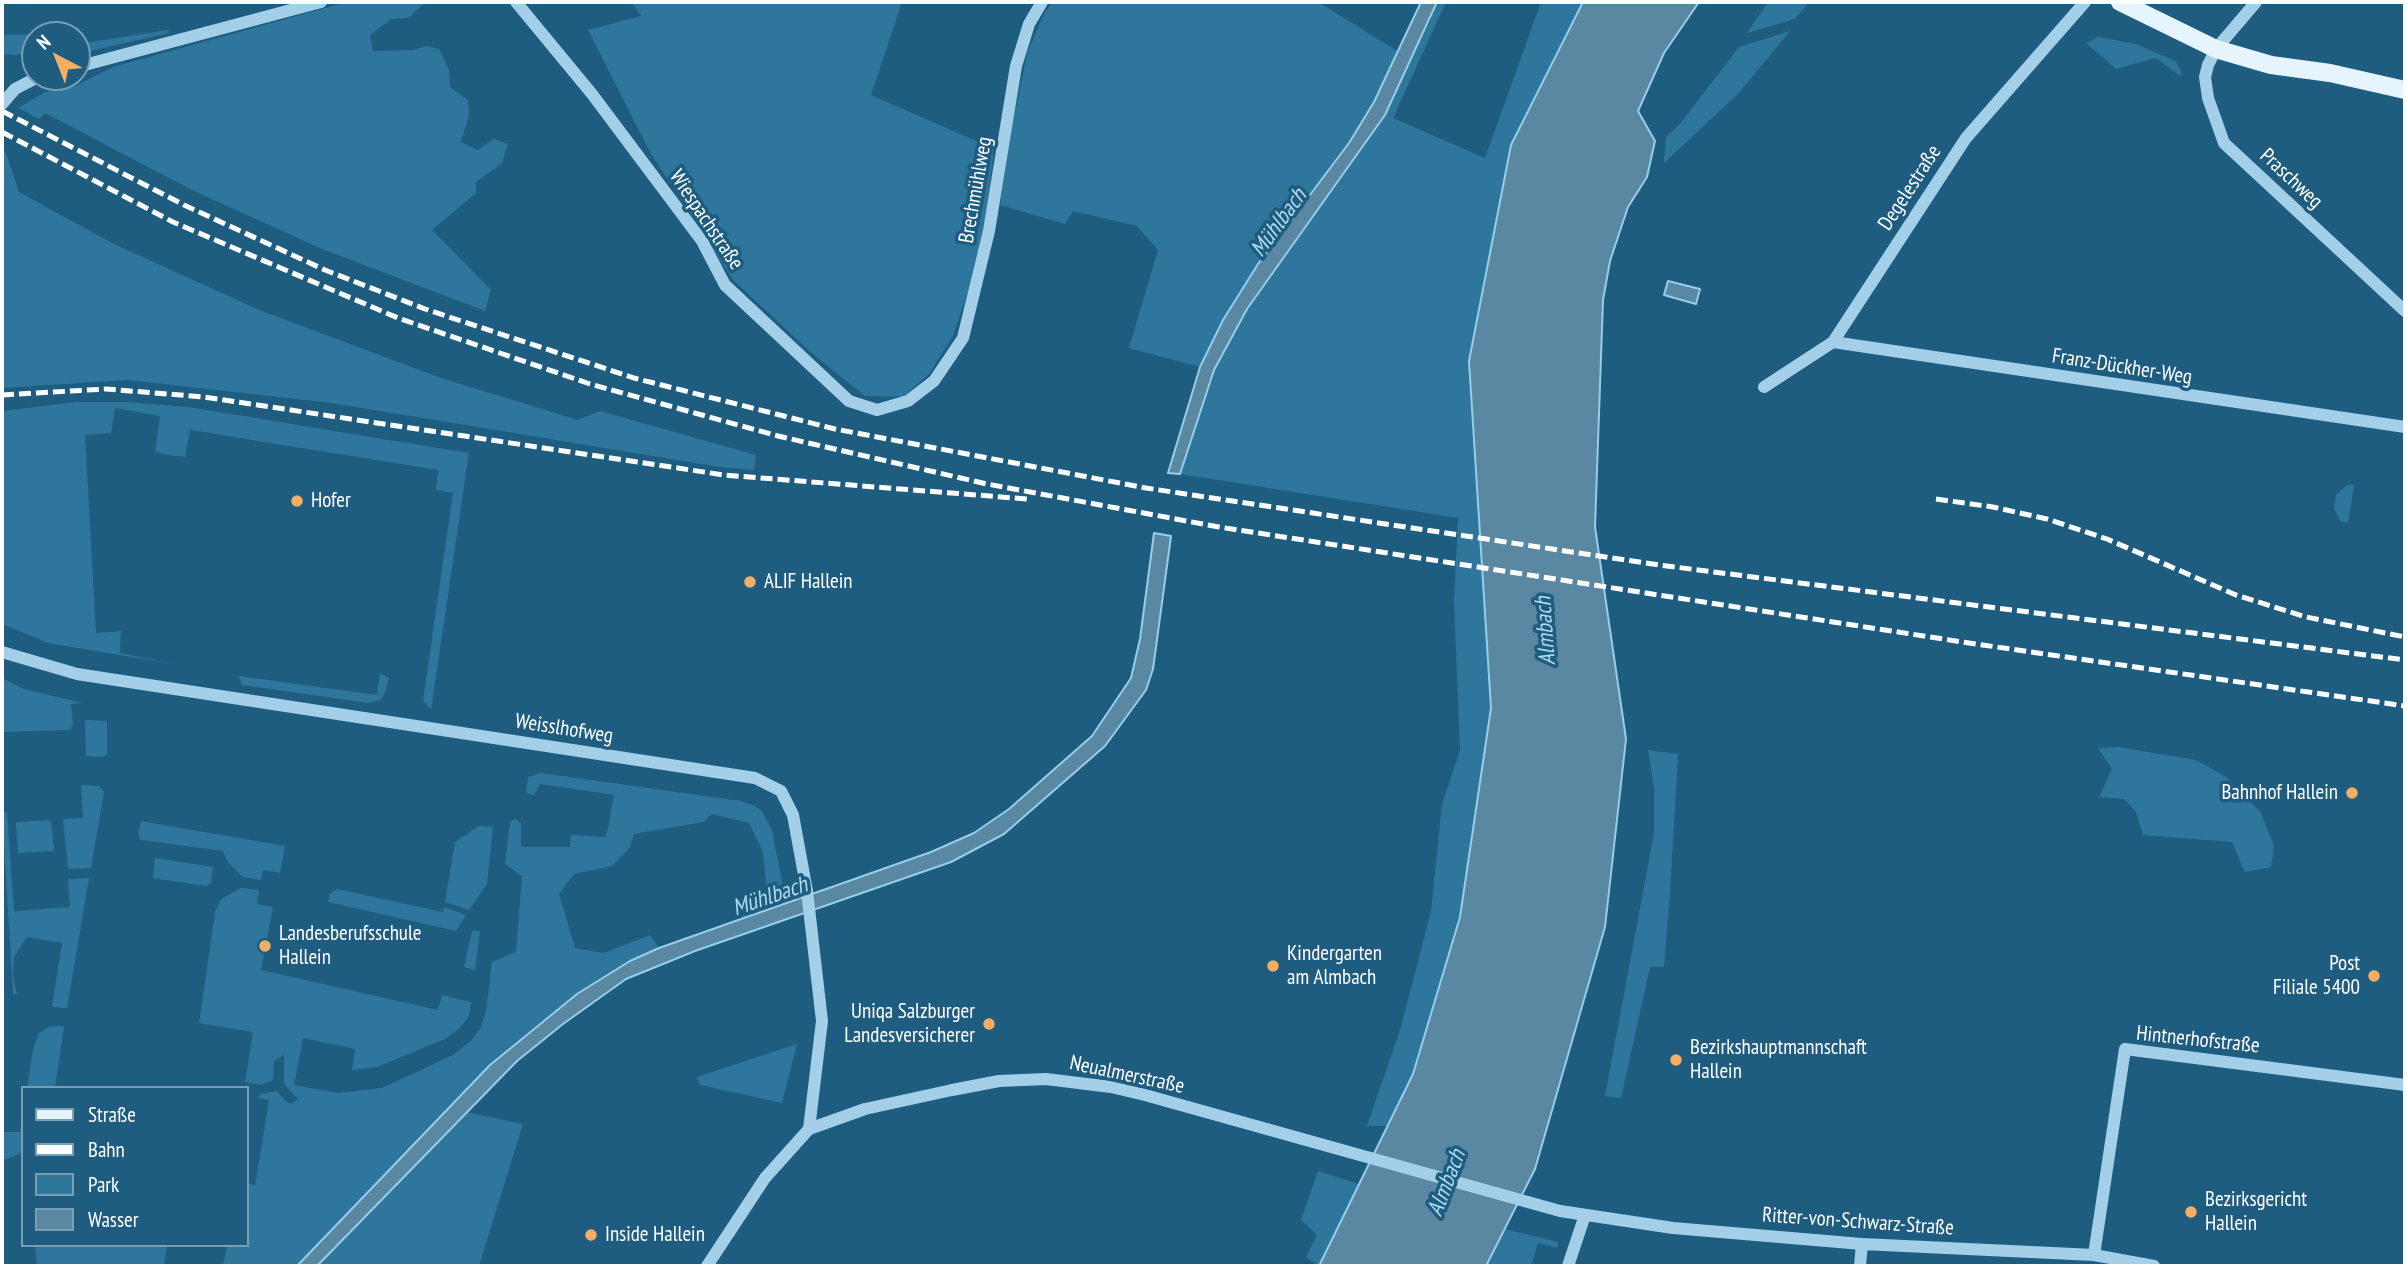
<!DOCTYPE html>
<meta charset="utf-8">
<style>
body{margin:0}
#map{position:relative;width:2407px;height:1268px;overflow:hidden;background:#1e5d80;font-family:"PT Sans Narrow",sans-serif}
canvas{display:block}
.frame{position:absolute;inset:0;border:4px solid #fff;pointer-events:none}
.legend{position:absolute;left:21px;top:1086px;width:228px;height:161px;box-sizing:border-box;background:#1e5d80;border:2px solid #789eb3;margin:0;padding:9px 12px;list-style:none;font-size:21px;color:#fff}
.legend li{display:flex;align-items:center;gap:14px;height:35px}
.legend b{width:35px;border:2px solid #789eb3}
.north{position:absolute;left:21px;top:21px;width:70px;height:70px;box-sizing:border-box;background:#1e5d80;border:2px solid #789eb3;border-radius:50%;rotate:318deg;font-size:19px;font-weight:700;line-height:28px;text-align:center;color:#fff}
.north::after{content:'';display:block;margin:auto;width:24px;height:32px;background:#f7ae62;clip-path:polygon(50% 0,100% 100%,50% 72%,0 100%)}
</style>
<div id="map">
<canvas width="2407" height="1268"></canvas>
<div class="frame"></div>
<ul class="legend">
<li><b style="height:9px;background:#e6f4fe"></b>Straße</li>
<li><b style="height:9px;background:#fff"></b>Bahn</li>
<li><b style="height:19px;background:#2e769c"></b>Park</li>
<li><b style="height:19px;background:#5a87a1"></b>Wasser</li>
</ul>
<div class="north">N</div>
</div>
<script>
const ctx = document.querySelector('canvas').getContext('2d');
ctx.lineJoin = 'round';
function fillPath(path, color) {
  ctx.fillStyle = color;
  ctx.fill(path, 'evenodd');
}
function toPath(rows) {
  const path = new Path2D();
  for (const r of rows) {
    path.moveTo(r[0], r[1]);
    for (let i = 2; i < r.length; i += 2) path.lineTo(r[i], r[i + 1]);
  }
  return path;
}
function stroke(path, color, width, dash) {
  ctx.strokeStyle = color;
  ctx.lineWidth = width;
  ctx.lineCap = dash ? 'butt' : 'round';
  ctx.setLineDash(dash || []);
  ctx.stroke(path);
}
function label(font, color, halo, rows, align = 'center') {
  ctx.font = font + ' "PT Sans Narrow",sans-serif';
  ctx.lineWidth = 7;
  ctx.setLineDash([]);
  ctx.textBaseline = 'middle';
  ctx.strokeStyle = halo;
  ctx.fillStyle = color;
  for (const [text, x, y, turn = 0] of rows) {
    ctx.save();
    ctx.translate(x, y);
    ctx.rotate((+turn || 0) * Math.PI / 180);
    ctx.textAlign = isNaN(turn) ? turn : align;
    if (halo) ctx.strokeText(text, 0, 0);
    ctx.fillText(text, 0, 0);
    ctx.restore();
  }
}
const green = toPath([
 [347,2,426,2,408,18,391,19,370,35,373,51,413,50,427,46,439,49,449,70,450,87,468,100,469,115,461,142,477,150,494,139,508,144,502,163,476,182,476,193,432,230,491,290,485,311,322,249,194,191,45,113,39,119,18,108,45,92,75,86,113,67],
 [632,2,902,2,871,95,994,149,986,218,968,292,953,336,929,374,903,397,865,396,814,355,733,280,650,152,588,30,641,16],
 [1053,2,1318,2,1399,52,1374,102,1349,143,1258,264,1223,320,1200,367,1129,348,1158,250,1137,226,1073,211,1065,224,1000,205,1012,125,1028,51,1045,12],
 [1437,2,1446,2,1393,118,1485,158,1541,2,1583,2,1511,145,1469,361,1491,708,1460,918,1413,1074,1388,1126,1367,1126,1401,1027,1431,911,1442,804,1460,750,1454,601,1458,518,1180,474,1214,370,1246,309,1428,26],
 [1768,2,1809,2,1795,19,1747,33],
 [168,30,169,33,77,54,77,44],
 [1790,31,1738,94,1664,163,1666,137,1680,124,1739,47],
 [60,33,70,34,35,35,35,50,16,55,2,54,2,35],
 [2098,37,2136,44,2175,61,2182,72,2180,76,2156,58,2116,69,2086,43],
 [2,150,6,153,19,192,112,243,259,310,444,379,578,420,600,411,756,455,754,470,720,467,331,403,128,380,2,388],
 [75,402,126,402,188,407,469,453,431,710,423,701,453,493,436,490,438,470,190,430,185,457,168,455,155,452,160,416,115,408,111,433,85,435,96,633,121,631,120,653,174,664,48,643,2,624,2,411],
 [2347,485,2354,485,2348,523,2340,521,2334,509,2336,495],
 [380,673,389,678,386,690,381,700,368,703,242,685,239,676,377,695],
 [2,678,24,689,82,703,71,704,73,725,70,730,2,732],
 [85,720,107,721,107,754,102,757,86,756],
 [2119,747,2196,760,2226,777,2261,813,2274,846,2271,867,2245,872,2232,842,2143,835,2136,812,2124,799,2099,797,2112,769,2098,748],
 [1648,750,1678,754,1670,895,1664,967,1650,967,1621,1098,1605,1096,1654,833,1654,788],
 [541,773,741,801,755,806,762,811,772,830,786,901,742,918,745,910,767,896,763,852,749,823,712,814,704,822,634,834,630,847,612,866,574,874,559,894,575,948,604,953,650,935,659,948,630,961,577,994,521,1038,490,1065,297,1266,223,1266,227,1245,247,1245,247,1184,255,1185,269,1100,258,1098,260,1094,277,1091,286,1102,292,1104,298,1099,284,1084,284,1055,274,1061,273,1080,261,1085,245,1082,253,1032,199,1023,215,912,221,899,241,888,259,890,257,904,273,907,261,970,438,1010,442,995,471,1002,469,1016,460,1028,445,1039,377,1067,352,1070,355,1049,303,1038,294,1085,338,1093,382,1088,453,1055,472,1040,481,1027,486,1011,492,962,516,952,522,876,505,864,510,822,515,819,521,823,521,847,570,847,571,835,606,837,614,795,540,784,534,795,526,793,528,777],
 [81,785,99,786,104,792,91,868,68,869,63,819,83,818],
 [2,812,7,812,14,911,70,907,68,879,89,878,67,1008,52,1007,62,943,27,937,14,957,13,975,17,995,13,994],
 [51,820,54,851,18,853,16,822],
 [141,821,285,846,280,873,263,870,261,880,243,877,228,862,223,851,141,840,138,835],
 [479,826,493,827,487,884,469,910,445,902,455,842],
 [155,858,213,867,211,883,206,886,153,878],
 [337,889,443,912,444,907,466,915,456,931,328,902,330,894],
 [472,931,480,931,475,970,464,967],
 [51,1026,64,1026,55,1088,27,1088,33,1049,39,1033],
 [797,1044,782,1103,700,1085,697,1077],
 [466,1112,523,1124,479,1266,317,1266],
 [23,1113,23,1152,2,1161,2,1132,20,1132],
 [1318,1171,1359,1184,1319,1266,1306,1257,1317,1235,1301,1220],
 [1505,1229,1558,1242,1557,1248,1538,1243,1531,1266,1486,1266],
 [35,1245,167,1245,164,1266,37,1266]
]);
const water = toPath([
 [1421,2,1437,2,1385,115,1247,309,1214,370,1180,474,1168,473,1200,367,1223,320,1258,264,1349,143,1374,102,1421,2],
 [1583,2,1699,2,1664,53,1638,111,1655,141,1647,177,1628,207,1610,261,1603,300,1595,527,1626,739,1605,927,1535,1169,1486,1266,1319,1266,1413,1074,1460,917,1491,708,1469,361,1511,145,1583,2],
 [1668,281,1700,289,1696,304,1664,295,1668,281],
 [1154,533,1171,536,1153,669,1146,690,1105,746,1004,834,951,862,695,951,626,979,563,1024,517,1061,317,1266,297,1266,490,1065,577,994,630,961,659,948,931,852,974,833,1009,809,1092,736,1131,678,1140,639,1154,533]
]);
const minor = toPath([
 [516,2,592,94,702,241,725,285,849,401,877,410,908,401,934,381,963,338,989,231,1016,66,1029,24,1042,2],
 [2256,2,2216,49,2208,65,2205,77,2208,98,2224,143,2405,311],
 [77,67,321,2],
 [2,104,15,89,38,77],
 [1833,342,2405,427],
 [1764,387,1833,342,1966,138,2085,2],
 [2,652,77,674,755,778,781,791,793,815,807,891,822,1021,809,1129],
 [2094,1255,2125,1049,2405,1085],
 [707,1266,765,1178,809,1129,865,1109,952,1090,999,1081,1046,1079,1111,1087,1145,1095,1560,1211,1673,1228,1862,1244,2094,1255,2154,1266],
 [1568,1266,1585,1215],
 [1860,1266,1862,1244]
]);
const major = toPath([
 [2120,2,2216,49,2271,65,2330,73,2405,90]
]);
const rail = toPath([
 [2,111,184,205,325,270,425,309,634,378,835,429,1146,488,1659,565,2405,660],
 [2,132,173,222,398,318,590,384,778,436,987,484,1219,527,1969,643,2405,706],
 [2,395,106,389,204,397,724,475,1027,499],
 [1936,499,1993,507,2047,519,2107,539,2236,595,2306,617,2405,637]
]);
const markers = [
 [297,501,7,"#f7ae62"],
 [750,582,7,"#f7ae62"],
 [2352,793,7,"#f7ae62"],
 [265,946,7,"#f7ae62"],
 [1273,966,7,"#f7ae62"],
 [2374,976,7,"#f7ae62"],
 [989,1024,7,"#f7ae62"],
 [1676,1060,7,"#f7ae62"],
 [2191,1212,7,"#f7ae62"],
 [591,1235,7,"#f7ae62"]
];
const streetNames = [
 ["Praschweg",2291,179,43],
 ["Degelestraße",1910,188,-57],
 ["Brechmühlweg",976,190,-80],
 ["Wiespachstraße",706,220,56],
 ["Franz-Dückher-Weg",2122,367,9],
 ["Weisslhofweg",564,729,9],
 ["Hintnerhofstraße",2198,1040,6],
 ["Neualmerstraße",1127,1075,12],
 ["Ritter-von-Schwarz-Straße",1858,1222,4]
];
const poiNames = [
 ["Hofer",311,501],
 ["ALIF Hallein",764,582],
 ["Bahnhof Hallein",2338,793,"right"],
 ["Landesberufsschule",279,934],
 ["Hallein",279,958],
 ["Kindergarten",1287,954],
 ["am Almbach",1287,978],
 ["Post",2360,964,"right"],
 ["Filiale 5400",2360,988,"right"],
 ["Uniqa Salzburger",975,1012,"right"],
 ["Landesversicherer",975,1036,"right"],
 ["Bezirkshauptmannschaft",1690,1048],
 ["Hallein",1690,1072],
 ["Bezirksgericht",2205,1200],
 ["Hallein",2205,1224],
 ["Inside Hallein",605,1235]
];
const waterNames = [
 ["Mühlbach",1279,223,-54],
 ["Almbach",1546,631,-94],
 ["Mühlbach",770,897,-19],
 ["Almbach",1447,1183,-69]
];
fillPath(green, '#2e769c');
fillPath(water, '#5a87a1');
stroke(water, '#96ceea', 2);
stroke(minor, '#a3d0e8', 12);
stroke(major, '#e6f4fe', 18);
stroke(rail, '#fff', 5, [12, 5]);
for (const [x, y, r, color] of markers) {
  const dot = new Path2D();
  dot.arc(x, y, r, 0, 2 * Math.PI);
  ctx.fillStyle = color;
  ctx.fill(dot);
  stroke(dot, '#1e5d80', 2.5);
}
label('21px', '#fff', '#1e5d80', streetNames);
label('21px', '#fff', '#1e5d80', poiNames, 'left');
label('italic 23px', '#aedaf0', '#1e5d80', waterNames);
</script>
